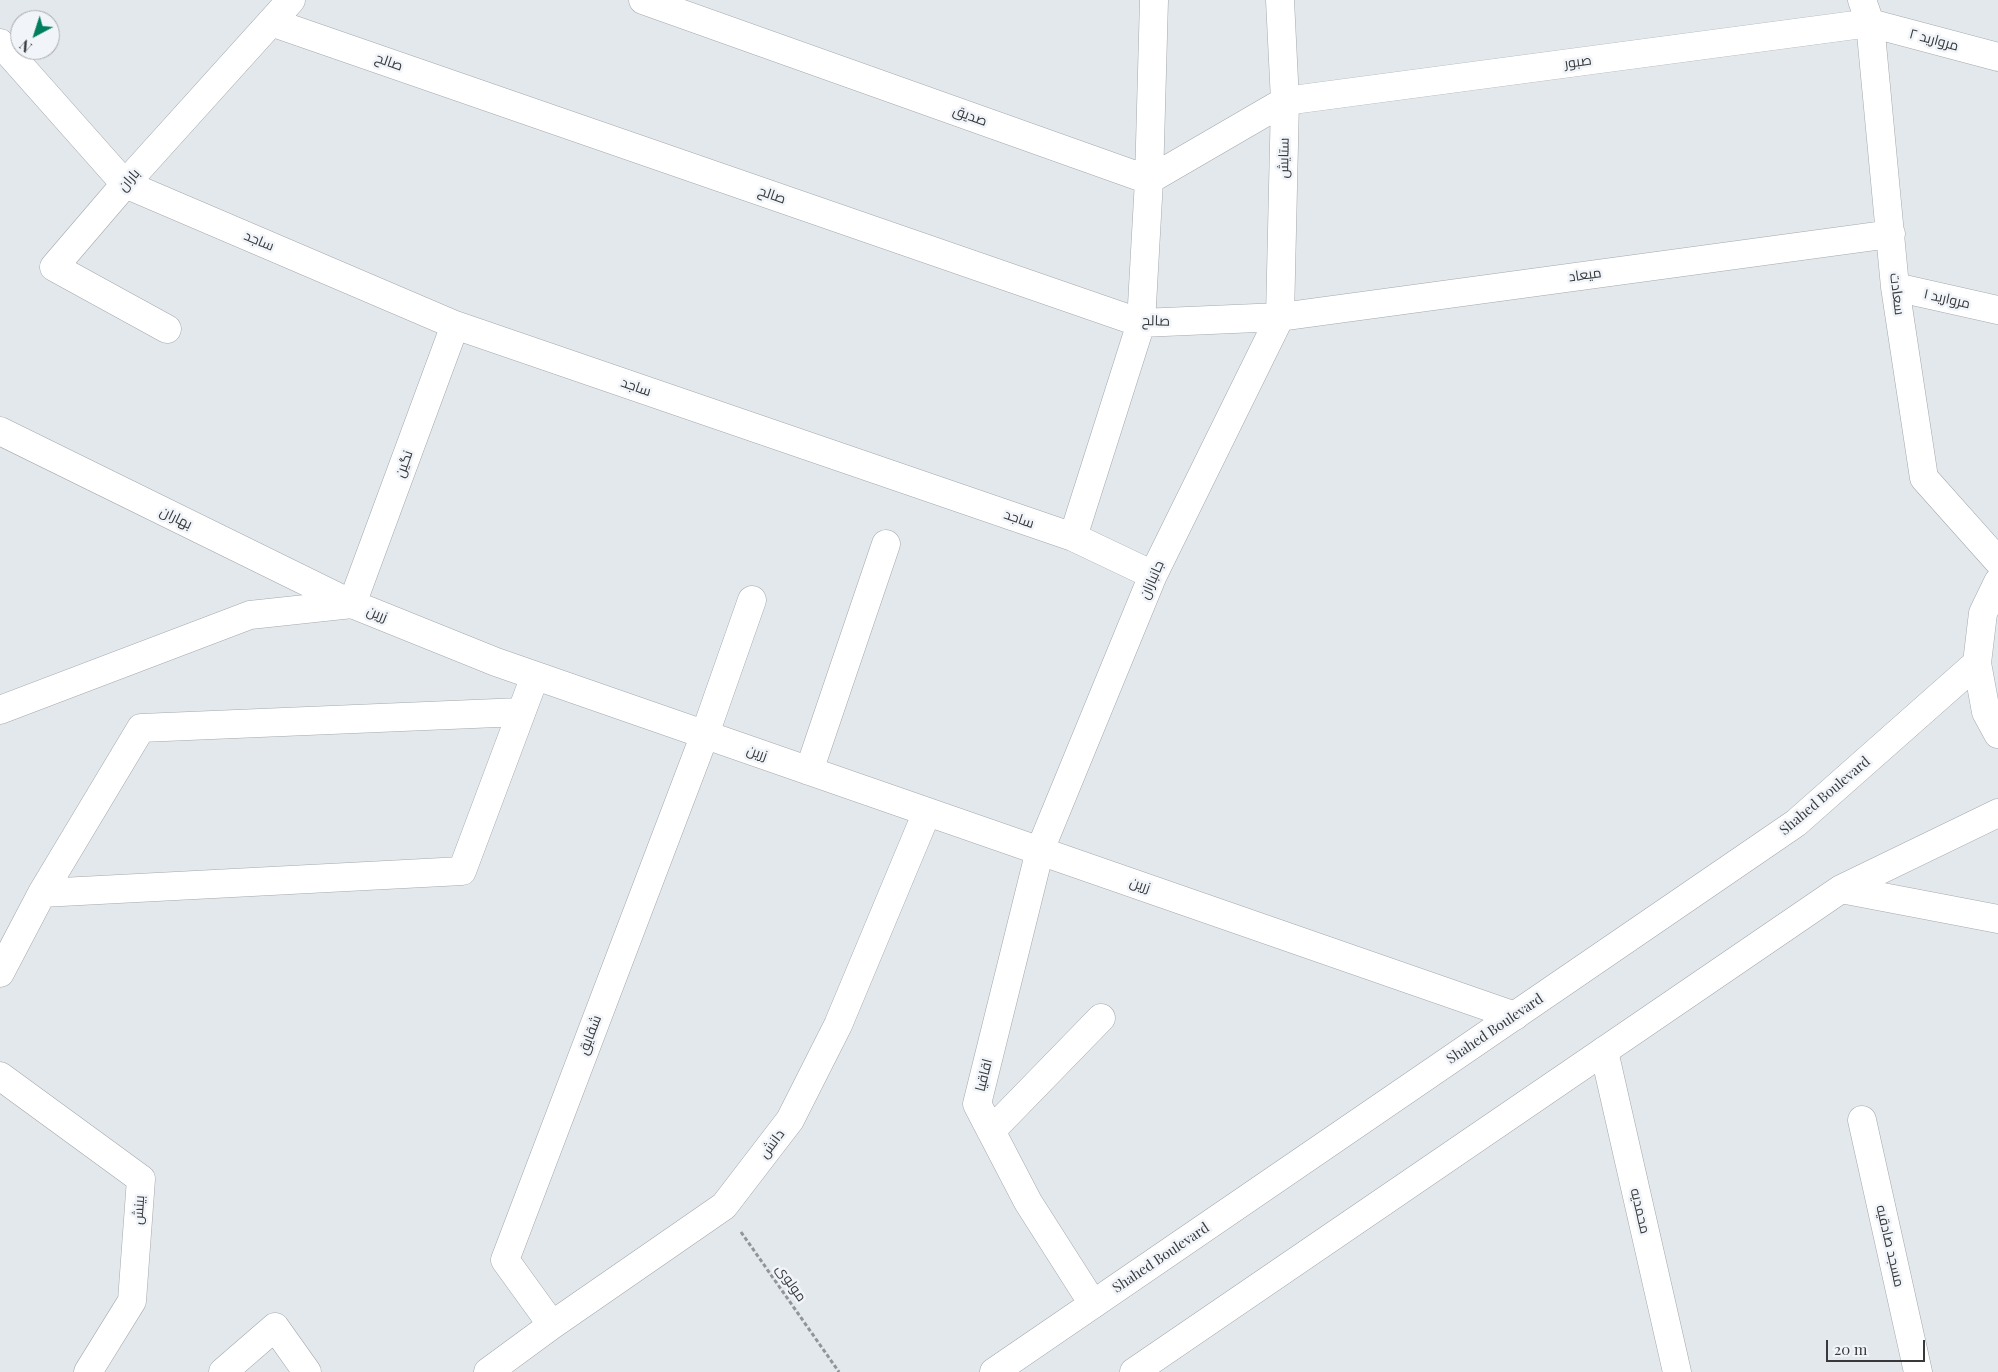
<!DOCTYPE html>
<meta charset="utf-8">
<style>
body{margin:0}
#map{position:relative;width:1998px;height:1372px;overflow:hidden;background:#e3e8ec;font-family:"Playfair Display",serif}
canvas{display:block}
.north{position:absolute;left:10px;top:10px;width:50px;height:50px;box-sizing:border-box;background:#f1f5fa;border:1px solid #a7aaae;border-radius:50%;rotate:220deg;font-size:14px;font-weight:700;line-height:20px;text-align:center;color:#37393b}
.north::after{content:'';display:block;margin:auto;width:18px;height:22px;background:#007e5e;clip-path:polygon(50% 0,100% 100%,50% 72%,0 100%)}
.scale{position:absolute;left:1826px;top:1340px;width:99px;height:22px;box-sizing:border-box;border:2px solid #37393b;border-top:0;padding-left:6px;font-size:15px;line-height:18px;white-space:nowrap;color:#37393b;-webkit-text-stroke:4px #f1f5fa;paint-order:stroke}
</style>
<div id="map">
<canvas width="1998" height="1372"></canvas>
<div class="north">N</div>
<div class="scale">20 m</div>
</div>
<script>
const ctx = document.querySelector('canvas').getContext('2d');
ctx.lineJoin = 'round';
function toPath(rows) {
  const path = new Path2D();
  for (const r of rows) {
    path.moveTo(r[0], r[1]);
    for (let i = 2; i < r.length; i += 2) path.lineTo(r[i], r[i + 1]);
  }
  return path;
}
function stroke(path, color, width, dash) {
  ctx.strokeStyle = color;
  ctx.lineWidth = width;
  ctx.lineCap = dash ? 'butt' : 'round';
  ctx.setLineDash(dash || []);
  ctx.stroke(path);
}
function label(font, color, halo, rows, align = 'center') {
  ctx.font = font + ' "Playfair Display",Cairo,serif';
  ctx.lineWidth = 5;
  ctx.setLineDash([]);
  ctx.textBaseline = 'middle';
  ctx.strokeStyle = halo;
  ctx.fillStyle = color;
  for (const [text, x, y, turn = 0] of rows) {
    ctx.save();
    ctx.translate(x, y);
    ctx.rotate((+turn || 0) * Math.PI / 180);
    ctx.textAlign = isNaN(turn) ? turn : align;
    if (halo) ctx.strokeText(text, 0, 0);
    ctx.fillText(text, 0, 0);
    ctx.restore();
  }
}
const path = toPath([
 [741,1232,839,1372]
]);
const street = toPath([
 [643,0,1149,180,1285,101,1870,23,1998,57],
 [1862,0,1870,23,1895,287,1924,478,1998,561],
 [271,22,1141,323,1280,317,1891,234],
 [0,43,125,184,455,325,1073,537,1153,575],
 [1895,287,1998,310],
 [167,329,54,267,125,184,291,0],
 [0,431,352,604,496,662,1515,1016],
 [1073,537,1141,323,1149,180,1154,0],
 [352,604,455,325],
 [809,771,886,544],
 [42,893,141,728,521,712],
 [0,973,42,893,462,871,535,676],
 [1604,1051,1677,1372],
 [0,1076,141,1179,132,1301,88,1372],
 [1862,1120,1918,1372],
 [991,1131,1101,1018],
 [1093,1304,1028,1202,977,1104,1040,850,1153,575,1280,317,1285,101,1280,0],
 [552,1325,505,1260,705,734,752,600],
 [223,1372,275,1327,307,1372],
 [488,1372,552,1325,724,1206,790,1120,838,1025,927,812]
]);
const secondary = toPath([
 [1998,582,1983,613,1977,663,1986,712,1998,734],
 [0,710,250,615,352,604],
 [1841,889,1998,919],
 [994,1372,1796,823,1977,663],
 [1134,1372,1841,889,1998,813]
]);
const streetNames = [
 ["مروارید ۲",1934,40,15],
 ["صالح",389,62,19],
 ["صبور",1578,62,-8],
 ["صدیق",970,116,20],
 ["ستایش",1284,158,-89],
 ["باران",129,180,-49],
 ["صالح",772,195,19],
 ["ساجد",259,241,23],
 ["میعاد",1585,275,-8],
 ["سعادت",1897,294,83],
 ["مروارید ۱",1947,299,13],
 ["صالح",1156,321,1],
 ["ساجد",636,387,19],
 ["نگین",404,464,-70],
 ["بهاران",176,518,26],
 ["ساجد",1019,519,19],
 ["جانبازان",1152,580,-66],
 ["زرین",377,614,22],
 ["زرین",757,753,19],
 ["Shahed Boulevard",1825,796,-40],
 ["زرین",1140,885,19],
 ["Shahed Boulevard",1495,1029,-34],
 ["شقایق",590,1035,-69],
 ["اقاقیا",984,1075,-76],
 ["دانش",772,1144,-53],
 ["بینش",139,1210,-86],
 ["محمدیه",1640,1211,77],
 ["مسجد صادقیه",1890,1246,77],
 ["Shahed Boulevard",1161,1258,-34],
 ["مولوی",791,1283,55]
];
stroke(street, '#a4a8ac', 29);
stroke(secondary, '#a4a8ac', 29);
stroke(path, '#929598', 3, [4, 2.5]);
stroke(street, '#fff', 28);
stroke(secondary, '#fff', 28);
label('14px', '#37393b', '#f1f5fa', streetNames);
</script>
